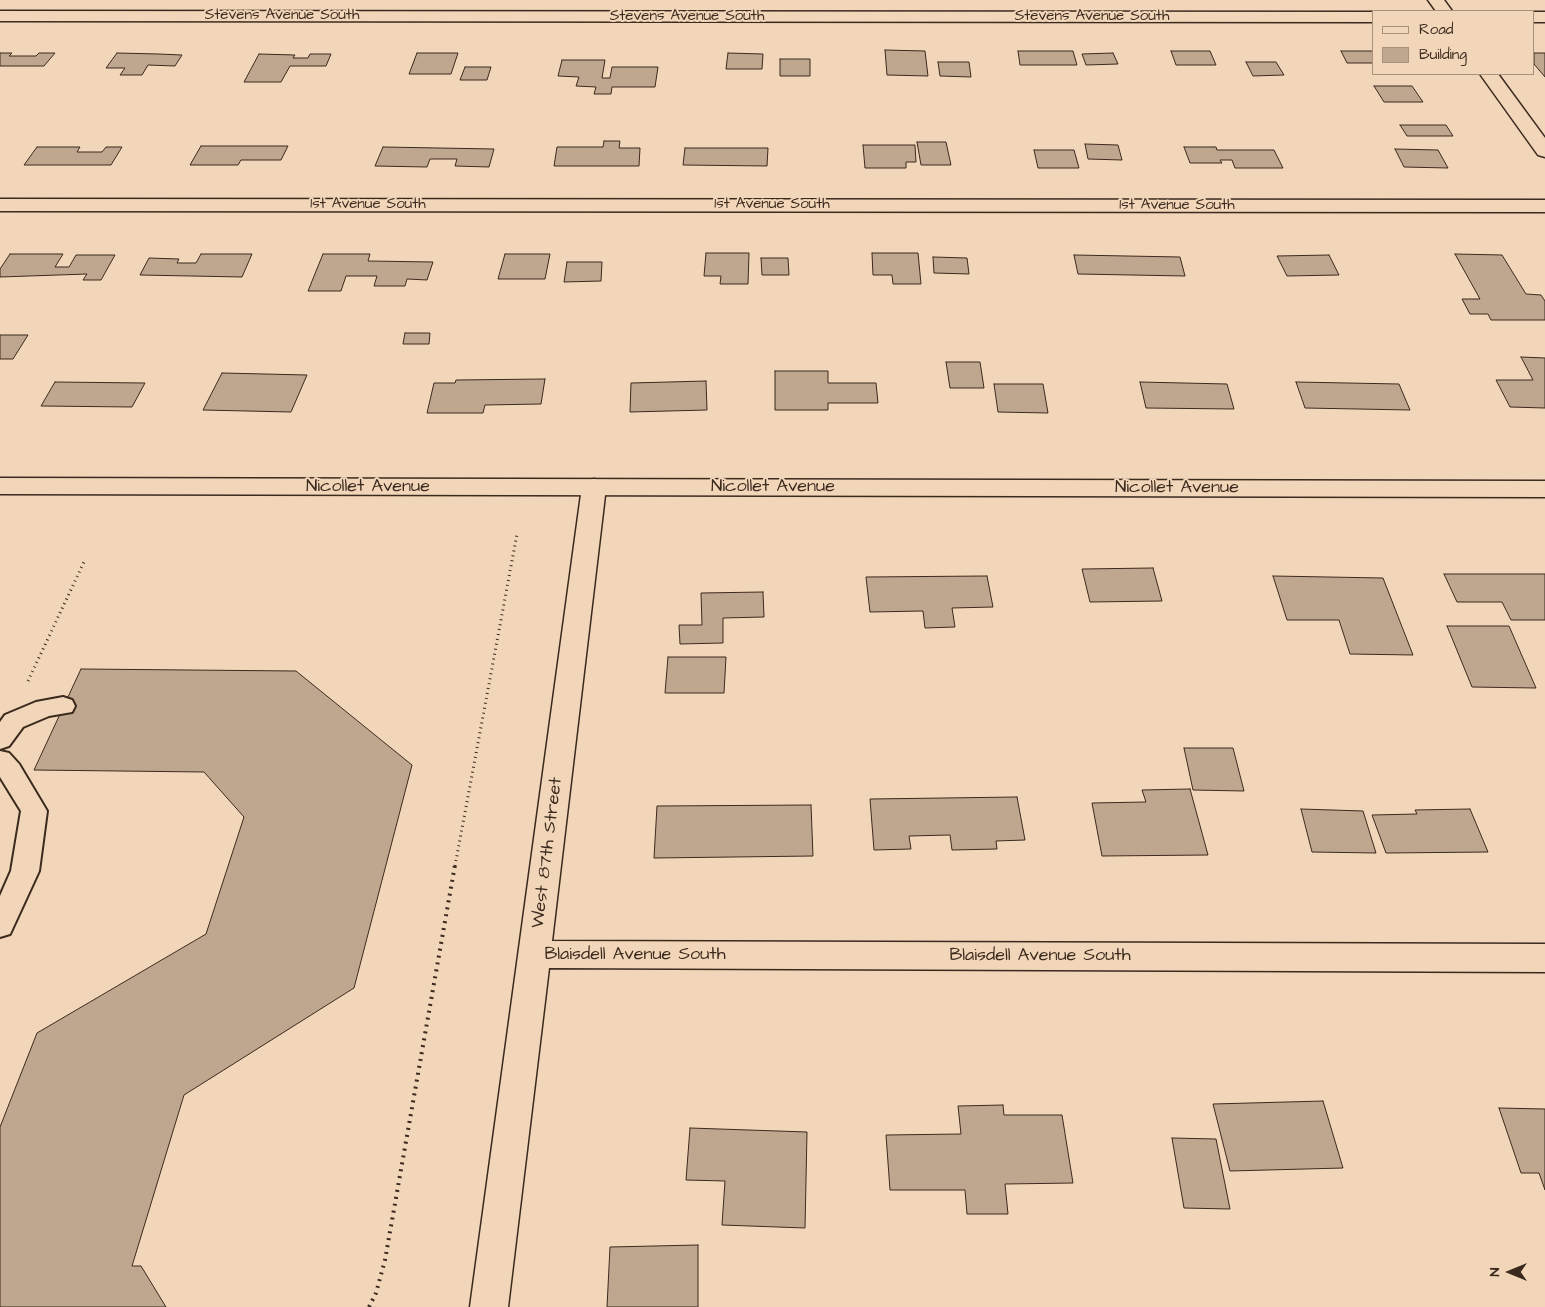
<!DOCTYPE html>
<style>
body{margin:0}
#map{position:relative;width:1545px;height:1307px;overflow:hidden;background:#f2d6b9;font-family:"Architects Daughter",sans-serif}
canvas{display:block}
.legend{position:absolute;left:1372px;top:10px;width:162px;height:65px;box-sizing:border-box;background:#f2d6b9;border:1px solid #a9917b;margin:0;padding:6px 9px;list-style:none;font-size:15px;color:#3b2a1e}
.legend li{display:flex;align-items:center;gap:10px;height:25px}
.legend b{width:25px;border:1px solid #a9917b}
.north{position:absolute;left:1485px;top:1247px;width:50px;height:50px;-webkit-text-stroke:4px #f2d6b9;paint-order:stroke;rotate:270deg;font-size:14px;font-weight:700;line-height:20px;text-align:center;color:#3b2a1e}
.north::after{content:'';display:block;margin:auto;width:18px;height:22px;background:#3b2a1e;clip-path:polygon(50% 0,100% 100%,50% 72%,0 100%)}
</style>
<div id="map">
<canvas width="1545" height="1307"></canvas>
<ul class="legend">
<li><b style="height:6px;background:#f2d6b9"></b>Road</li>
<li><b style="height:14px;background:#bfa68e"></b>Building</li>
</ul>
<div class="north">N</div>
</div>
<script>
const ctx = document.querySelector('canvas').getContext('2d');
ctx.lineJoin = 'round';
function fillPath(path, color) {
  ctx.fillStyle = color;
  ctx.fill(path, 'evenodd');
}
function toPath(rows) {
  const path = new Path2D();
  for (const r of rows) {
    path.moveTo(r[0], r[1]);
    for (let i = 2; i < r.length; i += 2) path.lineTo(r[i], r[i + 1]);
  }
  return path;
}
function stroke(path, color, width, dash) {
  ctx.strokeStyle = color;
  ctx.lineWidth = width;
  ctx.lineCap = dash ? 'butt' : 'round';
  ctx.setLineDash(dash || []);
  ctx.stroke(path);
}
function label(font, color, halo, rows, align = 'center') {
  ctx.font = font + ' "Architects Daughter",sans-serif';
  ctx.lineWidth = 4;
  ctx.setLineDash([]);
  ctx.textBaseline = 'middle';
  ctx.strokeStyle = halo;
  ctx.fillStyle = color;
  for (const [text, x, y, turn = 0] of rows) {
    ctx.save();
    ctx.translate(x, y);
    ctx.rotate((+turn || 0) * Math.PI / 180);
    ctx.textAlign = isNaN(turn) ? turn : align;
    if (halo) ctx.strokeText(text, 0, 0);
    ctx.fillText(text, 0, 0);
    ctx.restore();
  }
}
const building = toPath([
 [885,50,925,51,928,76,887,75,885,50],
 [1018,51,1073,51,1077,65,1020,65,1018,51],
 [1171,51,1210,51,1216,65,1176,65,1171,51],
 [1341,51,1374,51,1374,63,1347,63,1341,51],
 [0,53,12,53,9,56,36,56,39,53,55,53,44,66,0,66,0,53],
 [117,53,159,54,182,55,175,66,148,65,142,75,120,75,125,68,106,68,117,53],
 [417,53,458,53,451,74,409,74,417,53],
 [728,53,763,54,762,69,726,69,728,53],
 [1113,53,1118,64,1086,65,1082,54,1113,53],
 [1534,53,1545,53,1545,77,1534,64,1534,53],
 [259,54,295,55,293,58,308,58,310,54,331,54,326,66,290,66,281,82,244,82,259,54],
 [780,59,810,59,810,76,780,76,780,59],
 [562,60,605,60,602,78,610,78,612,67,658,67,655,87,612,87,611,94,594,94,596,87,576,86,579,77,558,76,562,60],
 [938,62,969,62,971,77,940,76,938,62],
 [1246,62,1276,62,1284,75,1253,76,1246,62],
 [465,67,491,67,487,80,460,80,465,67],
 [1374,86,1412,86,1423,102,1384,102,1374,86],
 [1400,125,1446,125,1453,136,1407,136,1400,125],
 [604,141,620,141,619,148,640,148,639,166,554,166,557,147,603,147,604,141],
 [917,142,946,142,951,165,921,165,917,142],
 [1085,144,1118,145,1122,160,1088,159,1085,144],
 [863,145,915,145,916,162,906,162,906,168,865,168,863,145],
 [201,146,288,146,281,160,241,160,238,165,190,165,201,146],
 [37,147,80,147,77,152,102,152,106,147,122,147,111,165,24,165,37,147],
 [383,147,494,149,489,167,455,166,457,159,430,159,427,167,375,166,383,147],
 [1184,147,1216,147,1217,150,1274,150,1283,168,1235,168,1232,160,1220,160,1222,163,1190,163,1184,147],
 [685,148,768,148,767,166,683,165,685,148],
 [1395,149,1438,150,1448,168,1404,167,1395,149],
 [1034,150,1074,150,1079,168,1038,168,1034,150],
 [706,253,749,253,748,284,720,284,721,276,704,276,706,253],
 [872,253,918,253,921,284,893,284,892,275,873,275,872,253],
 [10,254,63,254,55,267,69,267,76,255,115,255,101,280,83,280,87,274,0,277,0,269,10,254],
 [201,254,252,254,242,277,140,275,149,258,179,259,177,263,196,263,201,254],
 [323,254,370,254,368,261,433,262,427,280,407,279,405,286,374,286,377,276,346,276,341,291,308,291,323,254],
 [505,254,550,254,545,279,498,279,505,254],
 [1455,254,1502,255,1526,294,1541,295,1545,301,1545,320,1491,320,1488,314,1470,314,1462,299,1480,299,1455,254],
 [1074,255,1180,257,1185,276,1078,274,1074,255],
 [1329,255,1339,275,1287,276,1277,256,1329,255],
 [933,257,967,258,969,274,934,273,933,257],
 [761,258,788,258,789,275,762,275,761,258],
 [567,262,602,262,601,281,564,282,567,262],
 [405,333,430,333,429,344,403,344,405,333],
 [0,335,28,335,13,359,0,359,0,335],
 [1521,357,1545,358,1545,408,1510,407,1496,380,1533,380,1521,357],
 [946,362,980,362,984,388,950,388,946,362],
 [775,371,828,371,828,383,876,383,878,403,828,403,828,410,775,410,775,371],
 [222,373,307,375,291,412,203,410,222,373],
 [545,379,541,404,485,405,483,413,427,413,434,383,455,383,456,380,545,379],
 [706,381,707,410,630,412,631,383,706,381],
 [55,382,145,383,132,407,41,406,55,382],
 [1140,382,1227,384,1234,409,1146,408,1140,382],
 [1296,382,1399,384,1410,410,1305,408,1296,382],
 [994,384,1043,384,1048,413,998,412,994,384],
 [1153,568,1162,601,1090,602,1082,569,1153,568],
 [1444,574,1545,574,1545,620,1511,620,1502,602,1457,602,1444,574],
 [987,576,993,607,952,608,955,627,925,628,923,611,870,612,866,577,987,576],
 [1273,576,1383,578,1413,655,1350,654,1339,620,1287,620,1273,576],
 [763,592,764,617,723,618,723,643,680,644,679,625,702,625,701,593,763,592],
 [1447,626,1509,626,1536,688,1472,687,1447,626],
 [668,657,726,657,724,693,665,693,668,657],
 [81,669,296,671,412,765,354,988,184,1095,132,1266,141,1266,166,1307,0,1307,0,1127,37,1033,206,934,244,817,204,772,34,770,81,669],
 [1184,748,1233,748,1244,791,1193,790,1184,748],
 [1190,789,1208,855,1102,856,1092,803,1146,802,1142,790,1190,789],
 [1017,797,1025,840,996,841,997,849,952,850,950,835,909,836,911,849,874,850,870,799,1017,797],
 [811,805,813,856,654,858,657,806,811,805],
 [1301,809,1363,811,1376,853,1312,852,1301,809],
 [1470,809,1488,852,1386,853,1372,815,1417,814,1415,810,1470,809],
 [1323,1101,1343,1168,1230,1171,1213,1104,1323,1101],
 [1003,1105,1004,1115,1062,1115,1073,1183,1005,1184,1008,1214,967,1214,965,1190,890,1190,886,1135,961,1134,958,1106,1003,1105],
 [1499,1108,1545,1109,1545,1190,1539,1173,1521,1173,1499,1108],
 [690,1128,807,1132,805,1228,722,1225,725,1181,686,1180,690,1128],
 [1172,1138,1216,1139,1230,1209,1184,1208,1172,1138],
 [698,1245,698,1307,607,1307,610,1247,698,1245]
]);
const pathFar1 = toPath([
 [28,681,84,562],
 [455,866,517,534]
]);
const path = toPath([
 [369,1307,376,1293,385,1260,455,865]
]);
const service = toPath([
 [63,697,72,700,75,706,72,712,49,716,23,727,9,746,0,749,0,722,5,715,36,702,63,697],
 [0,751,9,753,19,764,47,811,39,871,10,934,0,937,0,896,11,871,21,811,0,777,0,751]
]);
const minor = toPath([
 [1428,0,1444,0,1452,11,1436,11,1428,0],
 [0,11,1374,12,1374,22,0,21,0,11],
 [1534,12,1545,12,1545,22,1534,22,1534,12],
 [1480,74,1498,74,1545,138,1545,157,1538,155,1480,74],
 [0,199,1545,200,1545,212,0,211,0,199],
 [594,479,603,482,606,487,552,941,1545,944,1545,972,549,968,508,1307,470,1307,582,487,585,482,594,479]
]);
const secondary = toPath([
 [0,478,1545,481,1545,497,0,494,0,478]
]);
const farStreetnames = [
 ["Stevens Avenue South",282,16],
 ["Stevens Avenue South",687,17],
 ["Stevens Avenue South",1092,17],
 ["1st Avenue South",368,205],
 ["1st Avenue South",772,205],
 ["1st Avenue South",1177,206]
];
const streetNames = [
 ["Nicollet Avenue",368,487],
 ["Nicollet Avenue",773,487],
 ["Nicollet Avenue",1177,488],
 ["West 87th Street",548,853,-83],
 ["Blaisdell Avenue South",635,955],
 ["Blaisdell Avenue South",1040,956]
];
fillPath(building, '#bfa68e');
stroke(building, '#3b2a1e', 1);
stroke(service, '#3b2a1e', 4);
stroke(minor, '#3b2a1e', 3);
stroke(secondary, '#3b2a1e', 3);
stroke(pathFar1, '#3b2a1e', 3, [1, 4]);
stroke(path, '#3b2a1e', 4, [2, 5]);
fillPath(service, '#f2d6b9');
fillPath(minor, '#f2d6b9');
fillPath(secondary, '#f2d6b9');
label('15px', '#3b2a1e', '#f2d6b9', farStreetnames);
label('18px', '#3b2a1e', '#f2d6b9', streetNames);
</script>
